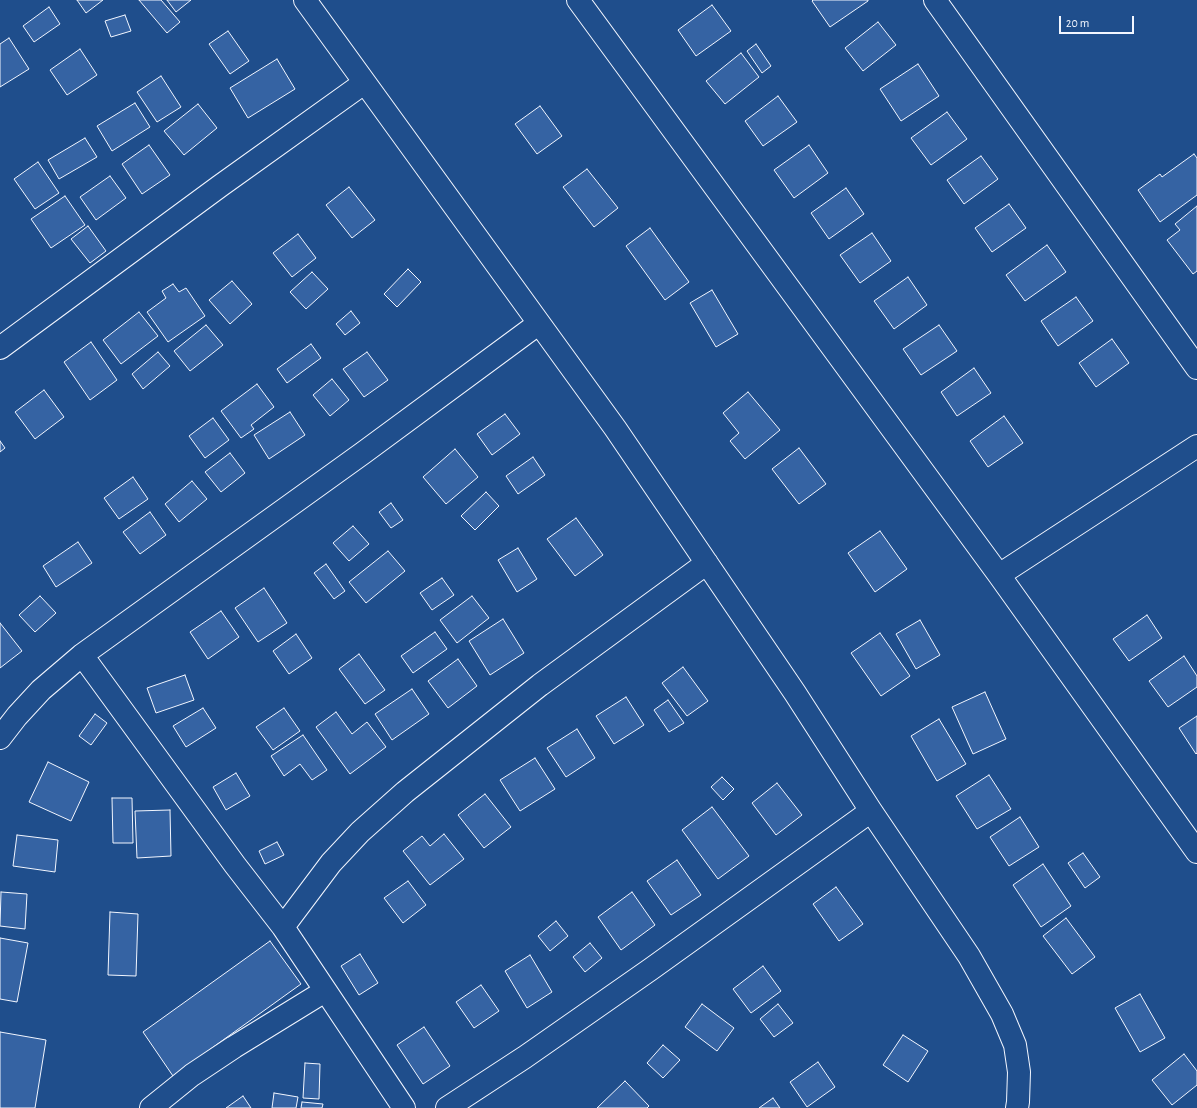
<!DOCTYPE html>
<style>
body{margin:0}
#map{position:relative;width:1197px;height:1108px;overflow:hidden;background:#1f4e8c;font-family:"Alegreya Sans",sans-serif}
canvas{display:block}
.scale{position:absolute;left:1059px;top:16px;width:75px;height:18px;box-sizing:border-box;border:2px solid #f2f6ff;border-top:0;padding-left:5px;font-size:12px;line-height:14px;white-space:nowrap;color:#f2f6ff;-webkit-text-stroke:3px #1f4e8c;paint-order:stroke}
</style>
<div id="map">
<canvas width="1197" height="1108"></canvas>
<div class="scale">20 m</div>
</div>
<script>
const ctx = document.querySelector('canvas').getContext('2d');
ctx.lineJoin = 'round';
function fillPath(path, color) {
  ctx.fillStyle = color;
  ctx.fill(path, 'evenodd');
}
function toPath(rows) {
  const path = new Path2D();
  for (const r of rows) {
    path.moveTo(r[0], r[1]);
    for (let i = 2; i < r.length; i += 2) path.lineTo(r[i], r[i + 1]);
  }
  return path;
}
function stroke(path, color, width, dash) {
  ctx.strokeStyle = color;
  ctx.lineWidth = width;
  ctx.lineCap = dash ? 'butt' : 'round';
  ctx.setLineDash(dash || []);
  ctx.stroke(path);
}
const building = toPath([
 [77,0,103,0,86,13,77,0],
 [139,0,161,0,180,22,167,33,139,0],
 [167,0,191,0,176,12,167,0],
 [813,0,868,0,868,1,830,27,812,1,813,0],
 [712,5,731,31,696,56,678,30,712,5],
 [49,7,60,24,34,42,23,26,49,7],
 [125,15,131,31,111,37,105,21,125,15],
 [878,22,896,45,863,71,845,48,878,22],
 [228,31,249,61,230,74,209,44,228,31],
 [9,38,29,69,0,87,0,44,9,38],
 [756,44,771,66,762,73,747,51,756,44],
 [80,49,97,75,67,95,50,70,80,49],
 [741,53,759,77,725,104,706,81,741,53],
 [277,59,295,89,248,118,230,88,277,59],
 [918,64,939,96,901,121,880,89,918,64],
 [161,76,181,107,157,122,137,92,161,76],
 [778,96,797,122,763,146,745,121,778,96],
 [135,103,150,127,112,151,97,126,135,103],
 [198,104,217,128,184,155,164,131,198,104],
 [540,106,562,136,537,154,515,124,540,106],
 [947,112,967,139,931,165,911,138,947,112],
 [85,138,97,157,59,179,48,160,85,138],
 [149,145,170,175,142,194,122,164,149,145],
 [809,145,828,173,794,198,774,170,809,145],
 [1194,154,1197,158,1197,195,1160,222,1138,190,1160,174,1162,177,1194,154],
 [981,156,998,179,964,204,947,180,981,156],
 [38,162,59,193,35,209,14,179,38,162],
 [587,169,618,208,594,227,563,187,587,169],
 [110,176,126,198,96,220,80,197,110,176],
 [349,187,375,220,352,238,326,205,349,187],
 [846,188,864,214,829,239,811,213,846,188],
 [65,196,85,225,51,248,31,219,65,196],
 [1009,204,1026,228,992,252,975,228,1009,204],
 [1197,206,1197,271,1193,274,1167,240,1180,230,1175,224,1197,206],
 [88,226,106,251,90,263,71,239,88,226],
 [650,228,689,282,665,300,626,246,650,228],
 [872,233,891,261,860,283,840,255,872,233],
 [298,234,316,258,292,277,273,253,298,234],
 [1047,245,1066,272,1025,301,1006,275,1047,245],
 [408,269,421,282,397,307,384,294,408,269],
 [312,272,328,289,306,309,290,292,312,272],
 [908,277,927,305,894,329,874,301,908,277],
 [232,281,252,304,230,324,209,300,232,281],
 [173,284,179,292,186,288,205,316,168,342,147,312,166,298,162,291,173,284],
 [712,290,738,334,716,347,690,303,712,290],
 [1076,297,1093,321,1058,346,1041,321,1076,297],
 [351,311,360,323,345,335,336,324,351,311],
 [139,312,158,336,121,364,103,340,139,312],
 [206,325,223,345,190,371,174,351,206,325],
 [939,325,957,351,921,375,903,349,939,325],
 [1112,339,1129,363,1096,387,1079,363,1112,339],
 [91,342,117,380,90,400,64,362,91,342],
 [311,344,321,358,287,383,277,369,311,344],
 [158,352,170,366,143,389,132,374,158,352],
 [367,352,388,380,364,397,343,369,367,352],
 [974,368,991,393,957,416,941,392,974,368],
 [332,379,349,400,330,416,313,395,332,379],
 [257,384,274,407,251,425,254,429,241,438,221,411,257,384],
 [44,390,64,417,35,439,15,412,44,390],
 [748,392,780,430,745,459,730,441,739,433,723,413,748,392],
 [290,412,305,435,269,459,254,435,290,412],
 [505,414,520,434,492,455,477,434,505,414],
 [1004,416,1023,443,988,467,970,441,1004,416],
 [213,418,229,440,205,458,189,436,213,418],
 [0,441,5,448,0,452,0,441],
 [799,448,826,484,799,504,772,469,799,448],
 [455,449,478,477,446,504,423,477,455,449],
 [230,453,245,473,221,492,205,472,230,453],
 [533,457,545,475,518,494,506,476,533,457],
 [133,477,148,499,119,519,104,498,133,477],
 [192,481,207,499,179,522,165,504,192,481],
 [486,492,499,506,475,530,461,516,486,492],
 [391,503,403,520,391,528,379,512,391,503],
 [150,512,166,535,140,554,123,532,150,512],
 [576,518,603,555,575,576,547,539,576,518],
 [353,526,369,544,349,561,333,543,353,526],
 [880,531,907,569,875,592,848,553,880,531],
 [78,542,92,563,56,587,43,566,78,542],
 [518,548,537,579,517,592,498,560,518,548],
 [388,551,405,571,366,603,349,582,388,551],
 [326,564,345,591,334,599,314,573,326,564],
 [442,578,454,595,432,610,420,593,442,578],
 [264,588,287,623,258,642,235,608,264,588],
 [40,596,56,613,35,632,19,615,40,596],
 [472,596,489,618,457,643,440,620,472,596],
 [221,611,239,637,208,659,190,632,221,611],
 [1147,615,1162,638,1129,661,1113,639,1147,615],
 [503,619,524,653,490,675,469,641,503,619],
 [920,620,940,655,916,669,896,634,920,620],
 [0,623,22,651,0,668,0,623],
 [435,632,447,649,413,673,401,656,435,632],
 [880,633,910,676,881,696,851,653,880,633],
 [296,634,312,658,289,674,273,651,296,634],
 [359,654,385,690,365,704,339,669,359,654],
 [1184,656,1197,676,1197,687,1168,707,1149,681,1184,656],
 [458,659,477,686,448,708,428,681,458,659],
 [683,667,708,701,687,716,662,683,683,667],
 [185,675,194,700,156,713,147,688,185,675],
 [412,689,429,714,392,740,375,714,412,689],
 [985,692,1006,739,973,754,952,707,985,692],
 [626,697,644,725,614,744,596,716,626,697],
 [668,700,684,723,669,732,654,710,668,700],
 [203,708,216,728,186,747,173,726,203,708],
 [284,708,300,731,273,750,256,727,284,708],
 [336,712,352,734,367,722,386,747,350,774,316,727,336,712],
 [95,714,107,723,91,745,79,736,95,714],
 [1197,716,1197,753,1196,754,1179,728,1197,716],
 [939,719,966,764,937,781,911,736,939,719],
 [577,729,595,758,566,777,547,748,577,729],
 [303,735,327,770,312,780,300,764,284,776,271,756,303,735],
 [535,758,555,789,520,811,500,780,535,758],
 [48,762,89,782,71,821,29,802,48,762],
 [236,773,250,796,226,810,213,787,236,773],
 [989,775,1011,809,977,829,956,796,989,775],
 [722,777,734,789,723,800,711,787,722,777],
 [777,783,802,815,776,835,752,803,777,783],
 [485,794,511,827,484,848,458,815,485,794],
 [112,798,132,798,133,843,113,843,112,798],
 [712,807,749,856,718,879,682,830,712,807],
 [170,810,171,856,137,858,135,811,170,810],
 [1020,817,1039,847,1009,866,990,837,1020,817],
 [444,834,464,859,430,885,403,851,422,836,430,846,444,834],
 [17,835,58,840,55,872,13,866,17,835],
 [277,842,284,855,265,864,259,851,277,842],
 [1083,853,1100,877,1085,888,1068,863,1083,853],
 [677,860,701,895,671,915,647,881,677,860],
 [1043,864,1071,906,1041,927,1013,885,1043,864],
 [408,881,426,905,403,923,384,898,408,881],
 [836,887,863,924,839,941,813,904,836,887],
 [1,892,27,894,25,929,0,926,1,892],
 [632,892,655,925,621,950,598,917,632,892],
 [110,912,138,914,136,976,108,975,110,912],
 [1066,918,1095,957,1072,974,1043,936,1066,918],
 [556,921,568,936,550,951,538,936,556,921],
 [0,938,28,943,17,1002,0,999,0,938],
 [270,941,301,984,173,1076,143,1032,270,941],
 [590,943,602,958,585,972,573,957,590,943],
 [360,954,378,983,359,995,341,966,360,954],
 [530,955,552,992,527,1008,505,971,530,955],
 [763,966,781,991,751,1013,733,989,763,966],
 [481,985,499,1011,474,1028,456,1002,481,985],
 [1140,994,1165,1038,1140,1052,1115,1008,1140,994],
 [702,1004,734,1028,717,1051,685,1027,702,1004],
 [778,1004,793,1023,774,1037,760,1019,778,1004],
 [424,1027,450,1066,423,1084,397,1045,424,1027],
 [0,1032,46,1040,35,1108,0,1108,0,1032],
 [903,1035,928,1051,908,1082,883,1065,903,1035],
 [663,1045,680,1060,663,1078,647,1063,663,1045],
 [1184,1054,1197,1071,1197,1085,1172,1105,1152,1080,1184,1054],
 [818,1062,835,1087,807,1107,790,1082,818,1062],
 [305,1063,320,1064,319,1099,303,1098,305,1063],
 [625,1081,649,1106,647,1108,597,1108,625,1081],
 [274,1093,298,1097,296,1108,272,1108,274,1093],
 [243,1096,251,1108,226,1108,243,1096],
 [773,1098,780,1108,759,1108,773,1098],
 [302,1102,323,1104,322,1108,301,1108,302,1102]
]);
const street = toPath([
 [305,0,615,428,795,693,871,811,969,956,1002,1014,1015,1045,1019,1072,1018,1102,1017,1108],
 [578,0,999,575,1197,852],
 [935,0,1197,368],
 [0,348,220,186,364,83],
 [999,575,1197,446],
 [82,655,235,865,283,927,404,1108],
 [0,738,17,716,41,690,82,655,363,453,538,324],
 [283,927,331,863,360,832,405,792,540,685,707,563],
 [151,1108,192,1075,234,1047,325,991],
 [447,1108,525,1057,651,969,871,811]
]);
fillPath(building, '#3563a3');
stroke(building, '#f2f6ff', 1);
stroke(street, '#f2f6ff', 24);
stroke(street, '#1f4e8c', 22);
</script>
